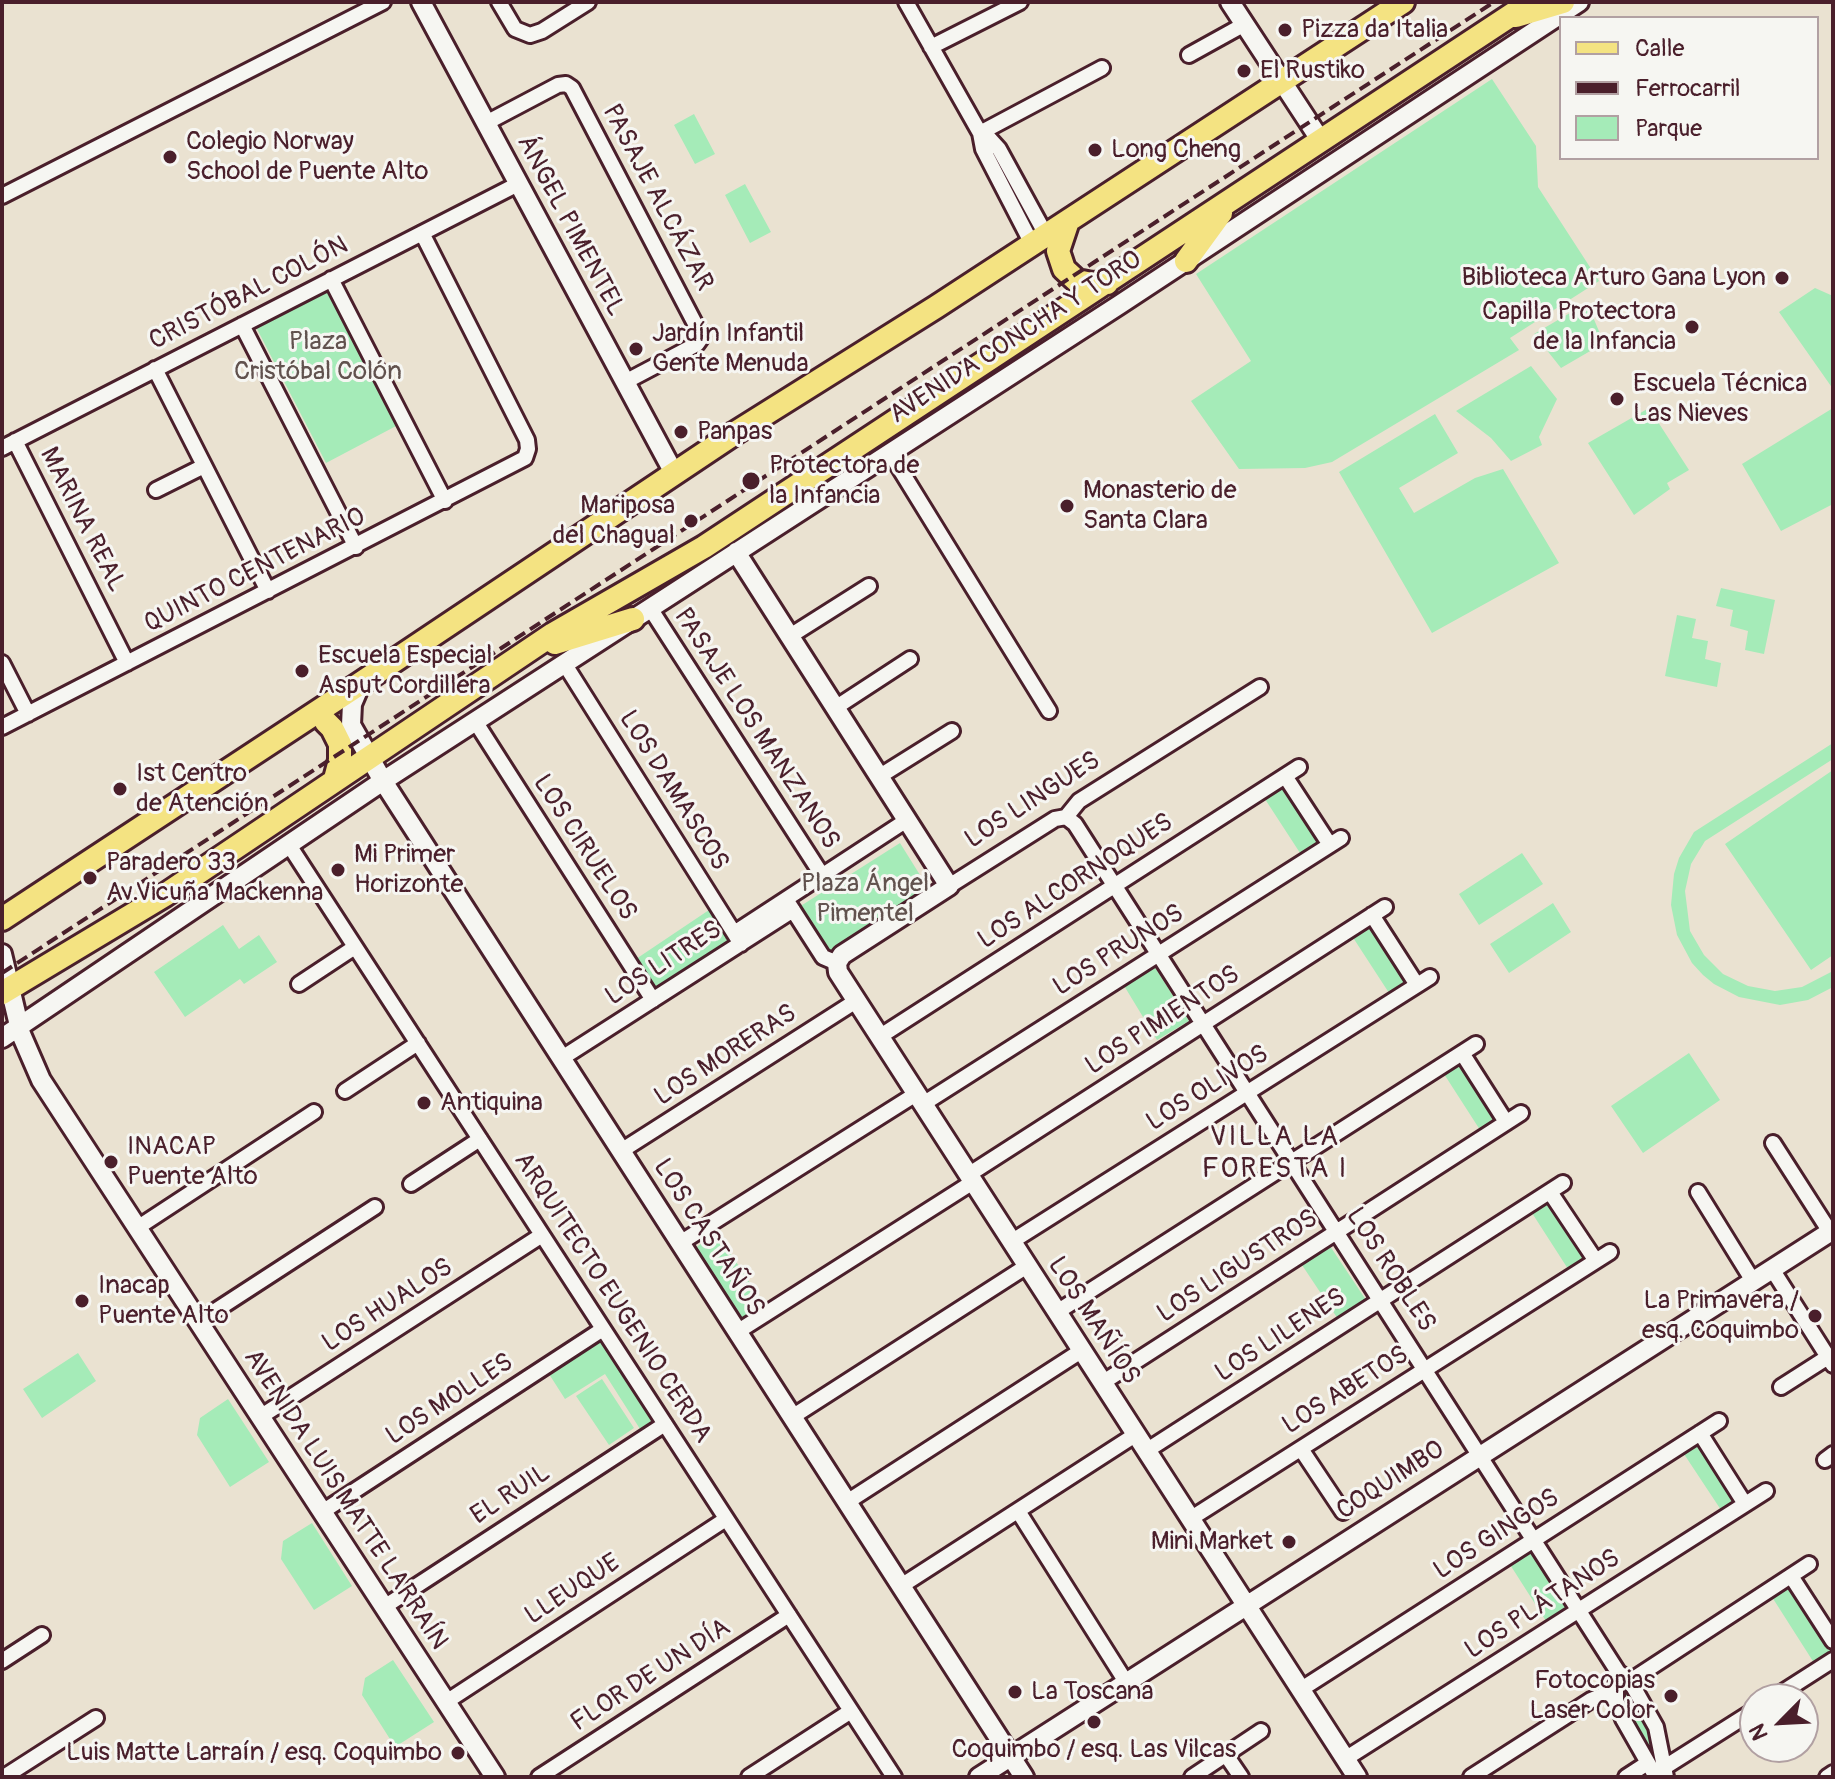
<!DOCTYPE html>
<meta charset="utf-8">
<style>
body{margin:0}
#map{position:relative;width:1835px;height:1779px;overflow:hidden;background:#eae2d1;font-family:Pangolin,sans-serif}
canvas{display:block}
.frame{position:absolute;inset:0;border:4px solid #4a1f2b;pointer-events:none}
.legend{position:absolute;left:1559px;top:16px;width:260px;height:144px;box-sizing:border-box;background:#f6f6f2;border:2px solid #b1a0a2;margin:0;padding:10px 14px;list-style:none;font-size:24px;color:#4a1f2b}
.legend li{display:flex;align-items:center;gap:16px;height:40px}
.legend b{width:40px;border:2px solid #b1a0a2}
.north{position:absolute;left:1739px;top:1683px;width:80px;height:80px;box-sizing:border-box;background:#f6f6f2;border:2px solid #b1a0a2;border-radius:50%;rotate:246deg;font-size:22px;font-weight:700;line-height:32px;text-align:center;color:#4a1f2b}
.north::after{content:'';display:block;margin:auto;width:28px;height:36px;background:#4a1f2b;clip-path:polygon(50% 0,100% 100%,50% 72%,0 100%)}
</style>
<div id="map">
<canvas width="1835" height="1779"></canvas>
<div class="frame"></div>
<ul class="legend">
<li><b style="height:10px;background:#f4e382"></b>Calle</li>
<li><b style="height:10px;background:#4a1f2b"></b>Ferrocarril</li>
<li><b style="height:22px;background:#a5ebb8"></b>Parque</li>
</ul>
<div class="north">N</div>
</div>
<script>
const ctx = document.querySelector('canvas').getContext('2d');
ctx.lineJoin = 'round';
function fillPath(path, color) {
  ctx.fillStyle = color;
  ctx.fill(path, 'evenodd');
}
function toPath(rows) {
  const path = new Path2D();
  for (const r of rows) {
    path.moveTo(r[0], r[1]);
    for (let i = 2; i < r.length; i += 2) path.lineTo(r[i], r[i + 1]);
  }
  return path;
}
function stroke(path, color, width, dash) {
  ctx.strokeStyle = color;
  ctx.lineWidth = width;
  ctx.lineCap = dash ? 'butt' : 'round';
  ctx.setLineDash(dash || []);
  ctx.stroke(path);
}
function label(font, color, halo, rows, align = 'center') {
  ctx.font = font + ' Pangolin,sans-serif';
  ctx.lineWidth = 6;
  ctx.setLineDash([]);
  ctx.textBaseline = 'middle';
  ctx.strokeStyle = halo;
  ctx.fillStyle = color;
  for (const [text, x, y, turn = 0] of rows) {
    ctx.save();
    ctx.translate(x, y);
    ctx.rotate((+turn || 0) * Math.PI / 180);
    ctx.textAlign = isNaN(turn) ? turn : align;
    if (halo) ctx.strokeText(text, 0, 0);
    ctx.fillText(text, 0, 0);
    ctx.restore();
  }
}
const green = toPath([
 [1492,79,1536,146,1538,187,1599,281,1510,338,1519,350,1332,462,1305,468,1239,469,1191,401,1251,361,1196,274],
 [694,114,715,154,695,164,674,125],
 [745,184,771,232,750,243,725,195],
 [1815,288,1833,296,1833,389,1779,312],
 [331,290,398,425,326,463,256,327],
 [1587,303,1604,343,1561,368,1534,334],
 [1531,366,1557,399,1539,437,1542,445,1511,461,1491,438,1456,411],
 [1649,408,1689,470,1667,483,1670,489,1634,515,1588,443],
 [1833,408,1833,504,1781,531,1742,464],
 [1435,414,1458,453,1399,488,1414,513,1475,478,1503,469,1559,563,1432,633,1339,472],
 [1721,588,1775,600,1764,654,1745,650,1748,631,1730,626,1733,610,1716,606],
 [1677,615,1696,619,1692,638,1708,641,1705,659,1721,663,1717,687,1665,676],
 [1833,743,1833,759,1705,841,1691,864,1685,891,1690,931,1704,955,1723,974,1748,986,1775,991,1802,987,1833,971,1833,987,1808,1000,1780,1005,1739,997,1714,984,1703,975,1692,963,1677,935,1671,905,1674,874,1679,858,1694,832],
 [1833,770,1833,955,1811,970,1725,844],
 [1282,784,1320,844,1302,856,1263,796],
 [900,843,930,891,829,955,799,907],
 [1522,853,1543,884,1479,925,1459,894],
 [1553,903,1571,932,1509,973,1490,944],
 [712,908,730,938,730,944,657,991,636,959],
 [1371,924,1410,984,1391,996,1352,936],
 [223,925,239,949,259,935,277,962,244,984,240,979,185,1017,154,972],
 [1153,964,1189,1021,1157,1040,1123,984],
 [1689,1053,1720,1100,1643,1153,1611,1106],
 [1463,1061,1501,1121,1482,1133,1444,1074],
 [1551,1201,1589,1260,1570,1272,1532,1213],
 [717,1233,765,1306,742,1321,695,1248],
 [1330,1246,1366,1300,1338,1319,1302,1265],
 [601,1341,653,1421,640,1429,605,1374,565,1399,549,1374],
 [78,1353,96,1381,42,1418,23,1389],
 [602,1379,634,1428,609,1445,576,1396],
 [228,1399,269,1462,230,1487,197,1435,200,1418],
 [1699,1440,1738,1500,1721,1510,1682,1451],
 [312,1523,352,1586,314,1610,281,1559,283,1541],
 [1531,1548,1569,1606,1546,1621,1509,1563],
 [1791,1585,1833,1651,1833,1655,1816,1666,1772,1597],
 [393,1660,434,1722,395,1747,362,1695,365,1678],
 [1627,1689,1651,1735,1655,1758,1646,1752,1624,1707]
]);
const minor = toPath([
 [499,2,515,29,530,35,542,31,588,2],
 [906,2,980,133,983,149,1032,244],
 [931,47,1020,2],
 [1189,55,1245,24],
 [486,123,558,85,566,84,572,88,702,337,697,344,625,382],
 [980,133,1102,68],
 [980,133,989,138,999,149,1046,235],
 [2,196,383,2],
 [331,279,445,501],
 [242,325,356,547],
 [155,369,268,591],
 [15,441,127,663],
 [2,448,518,184],
 [890,453,1049,711],
 [156,490,204,466],
 [650,608,822,875],
 [790,636,869,586],
 [2,663,28,714],
 [564,663,741,944],
 [835,708,910,659],
 [475,721,653,1000],
 [2,727,525,458,528,449,527,440,422,233],
 [880,776,952,731],
 [1285,776,1330,845],
 [1066,817,1075,824,1618,1672,1630,1681,1656,1727,1666,1777],
 [289,845,894,1777],
 [949,886,1055,819,1066,817,1079,801,1260,687],
 [789,904,823,957,837,963],
 [1372,915,1417,985],
 [734,933,907,820],
 [299,984,355,947],
 [879,1037,1299,767],
 [1462,1053,1506,1122],
 [562,1058,793,910],
 [345,1091,418,1043],
 [923,1104,1341,838],
 [1773,1143,1830,1232],
 [621,1151,856,1001],
 [968,1175,1385,907],
 [411,1184,480,1139],
 [1550,1192,1596,1261],
 [1698,1192,1753,1281],
 [137,1228,314,1112],
 [1011,1242,1430,977],
 [680,1243,916,1094],
 [1772,1269,1833,1365],
 [1057,1312,1476,1044],
 [198,1322,375,1207],
 [737,1332,973,1182],
 [1102,1383,1521,1113],
 [1781,1387,1828,1357],
 [260,1417,542,1235],
 [792,1417,1027,1266],
 [1700,1433,1745,1504],
 [1301,1449,1343,1512],
 [1146,1451,1563,1183],
 [1825,1460,1833,1454],
 [847,1502,1081,1351],
 [1018,1511,1126,1682],
 [322,1512,603,1329],
 [1190,1519,1610,1252],
 [1791,1576,1833,1641],
 [901,1586,1135,1435],
 [384,1607,665,1424],
 [2,1661,42,1635],
 [1630,1681,1809,1564],
 [1616,1684,1616,1700,1623,1719,1656,1777],
 [1300,1690,1719,1421],
 [1772,1699,1833,1660],
 [446,1702,726,1519],
 [1226,1755,1241,1777],
 [1345,1759,1766,1491],
 [1665,1767,1755,1710],
 [4,1777,96,1718],
 [539,1777,789,1615],
 [749,1777,851,1711],
 [1192,1777,1261,1731],
 [1471,1777,1591,1700,1615,1690],
 [1626,1777,1646,1764],
 [1827,1777,1833,1773]
]);
const tertiary = toPath([
 [421,2,674,473],
 [1230,2,1321,141],
 [736,552,949,886,842,955,837,963,838,972,1357,1777],
 [361,683,352,704,351,725,383,781,1024,1777],
 [2,954,21,1034,41,1080,495,1777],
 [2,1038,383,781,1119,305,1579,2],
 [979,1777,1833,1230]
]);
const primary = toPath([
 [1516,16,1563,2],
 [1068,221,1058,251,1064,269,1077,281,1092,284,1107,283],
 [1186,261,1221,213],
 [555,643,633,619],
 [326,722,332,728,340,744,340,760,335,779],
 [2,919,361,683,735,433,936,307,1403,2],
 [2,993,165,895,553,634,704,547,1531,2]
]);
const rail = toPath([
 [2,973,1494,2]
]);
const markers = [
 [1285,30,8,"#4a1f2b"],
 [1244,71,8,"#4a1f2b"],
 [1095,150,8,"#4a1f2b"],
 [170,157,8,"#4a1f2b"],
 [1782,278,8,"#4a1f2b"],
 [1692,327,8,"#4a1f2b"],
 [636,349,8,"#4a1f2b"],
 [1617,399,8,"#4a1f2b"],
 [681,432,8,"#4a1f2b"],
 [751,481,10,"#4a1f2b"],
 [1067,506,8,"#4a1f2b"],
 [691,521,8,"#4a1f2b"],
 [302,671,8,"#4a1f2b"],
 [120,789,8,"#4a1f2b"],
 [338,870,8,"#4a1f2b"],
 [90,878,8,"#4a1f2b"],
 [424,1103,8,"#4a1f2b"],
 [111,1162,8,"#4a1f2b"],
 [82,1301,8,"#4a1f2b"],
 [1815,1316,8,"#4a1f2b"],
 [1289,1542,8,"#4a1f2b"],
 [1015,1692,8,"#4a1f2b"],
 [1671,1696,8,"#4a1f2b"],
 [1094,1722,8,"#4a1f2b"],
 [458,1753,8,"#4a1f2b"]
];
const poiNames = [
 ["Pizza da Italia",1301,30],
 ["El Rustiko",1260,71],
 ["Colegio Norway",186,142],
 ["School de Puente Alto",186,172],
 ["Long Cheng",1111,150],
 ["Biblioteca Arturo Gana Lyon",1766,278,"right"],
 ["Capilla Protectora",1676,312,"right"],
 ["de la Infancia",1676,342,"right"],
 ["Jardín Infantil",652,334],
 ["Gente Menuda",652,364],
 ["Escuela Técnica",1633,384],
 ["Las Nieves",1633,414],
 ["Panpas",697,432],
 ["Protectora de",769,466],
 ["la Infancia",769,496],
 ["Monasterio de",1083,491],
 ["Santa Clara",1083,521],
 ["Mariposa",675,506,"right"],
 ["del Chagual",675,536,"right"],
 ["Escuela Especial",318,656],
 ["Asput Cordillera",318,686],
 ["Ist Centro",136,774],
 ["de Atención",136,804],
 ["Mi Primer",354,855],
 ["Horizonte",354,885],
 ["Paradero 33",106,863],
 ["Av.Vicuña Mackenna",106,893],
 ["Antiquina",440,1103],
 ["INACAP",127,1147],
 ["Puente Alto",127,1177],
 ["Inacap",98,1286],
 ["Puente Alto",98,1316],
 ["La Primavera /",1799,1301,"right"],
 ["esq. Coquimbo",1799,1331,"right"],
 ["Mini Market",1273,1542,"right"],
 ["Fotocopias",1655,1681,"right"],
 ["Laser Color",1655,1711,"right"],
 ["La Toscana",1031,1692],
 ["Coquimbo / esq. Las Vilcas",1094,1750,"center"],
 ["Luis Matte Larraín / esq. Coquimbo",442,1753,"right"]
];
const streetNames = [
 ["PASAJE ALCÁZAR",657,198,62],
 ["ÁNGEL PIMENTEL",570,226,62],
 ["CRISTÓBAL COLÓN",249,294,-27],
 ["AVENIDA CONCHA Y TORO",1016,338,-33],
 ["MARINA REAL",82,520,63],
 ["QUINTO CENTENARIO",255,571,-27],
 ["PASAJE LOS MANZANOS",756,729,57],
 ["LOS DAMASCOS",673,791,58],
 ["LOS LINGUES",1033,801,-33],
 ["LOS CIRUELOS",584,848,57],
 ["LOS ALCORNOQUES",1076,882,-33],
 ["LOS PRUNOS",1119,951,-32],
 ["LOS LITRES",664,964,-33],
 ["LOS PIMIENTOS",1163,1021,-33],
 ["LOS MORERAS",726,1056,-33],
 ["LOS OLIVOS",1208,1089,-32],
 ["LOS CASTAÑOS",708,1238,57],
 ["LOS LIGUSTROS",1238,1267,-33],
 ["LOS ROBLES",1390,1270,57],
 ["ARQUITECTO EUGENIO CERDA",612,1298,57],
 ["LOS HUALOS",388,1306,-33],
 ["LOS MAÑÍOS",1093,1321,57],
 ["LOS LILENES",1281,1336,-33],
 ["LOS ABETOS",1346,1391,-32],
 ["LOS MOLLES",450,1400,-33],
 ["COQUIMBO",1391,1481,-33],
 ["EL RUIL",511,1495,-33],
 ["AVENIDA LUIS MATTE LARRAÍN",345,1500,57],
 ["LOS GINGOS",1497,1535,-33],
 ["LLEUQUE",573,1590,-33],
 ["LOS PLÁTANOS",1543,1605,-33],
 ["FLOR DE UN DÍA",651,1676,-33]
];
const parkNames = [
 ["Plaza",318,342],
 ["Cristóbal Colón",318,372],
 ["Plaza Ángel",865,884],
 ["Pimentel",865,914]
];
const neighbourhoodNames = [
 ["VILLA LA",1275,1138],
 ["FORESTA I",1275,1170]
];
fillPath(green, '#a5ebb8');
stroke(minor, '#4a1f2b', 20);
stroke(tertiary, '#4a1f2b', 24);
stroke(primary, '#4a1f2b', 28);
stroke(minor, '#f6f6f2', 14);
stroke(tertiary, '#f6f6f2', 18);
stroke(primary, '#f4e382', 22);
stroke(rail, '#4a1f2b', 4, [12, 6]);
for (const [x, y, r, color] of markers) {
  const dot = new Path2D();
  dot.arc(x, y, r, 0, 2 * Math.PI);
  ctx.fillStyle = color;
  ctx.fill(dot);
  stroke(dot, '#f6f6f2', 3);
}
label('26px', '#4a1f2b', '#f6f6f2', poiNames, 'left');
label('26px', '#4a1f2b', '#f6f6f2', streetNames);
label('26px', '#61524e', '#f6f6f2', parkNames);
ctx.letterSpacing = '2px';
label('28px', '#4a1f2b', '#f6f6f2', neighbourhoodNames);
ctx.letterSpacing = '0px';
</script>
